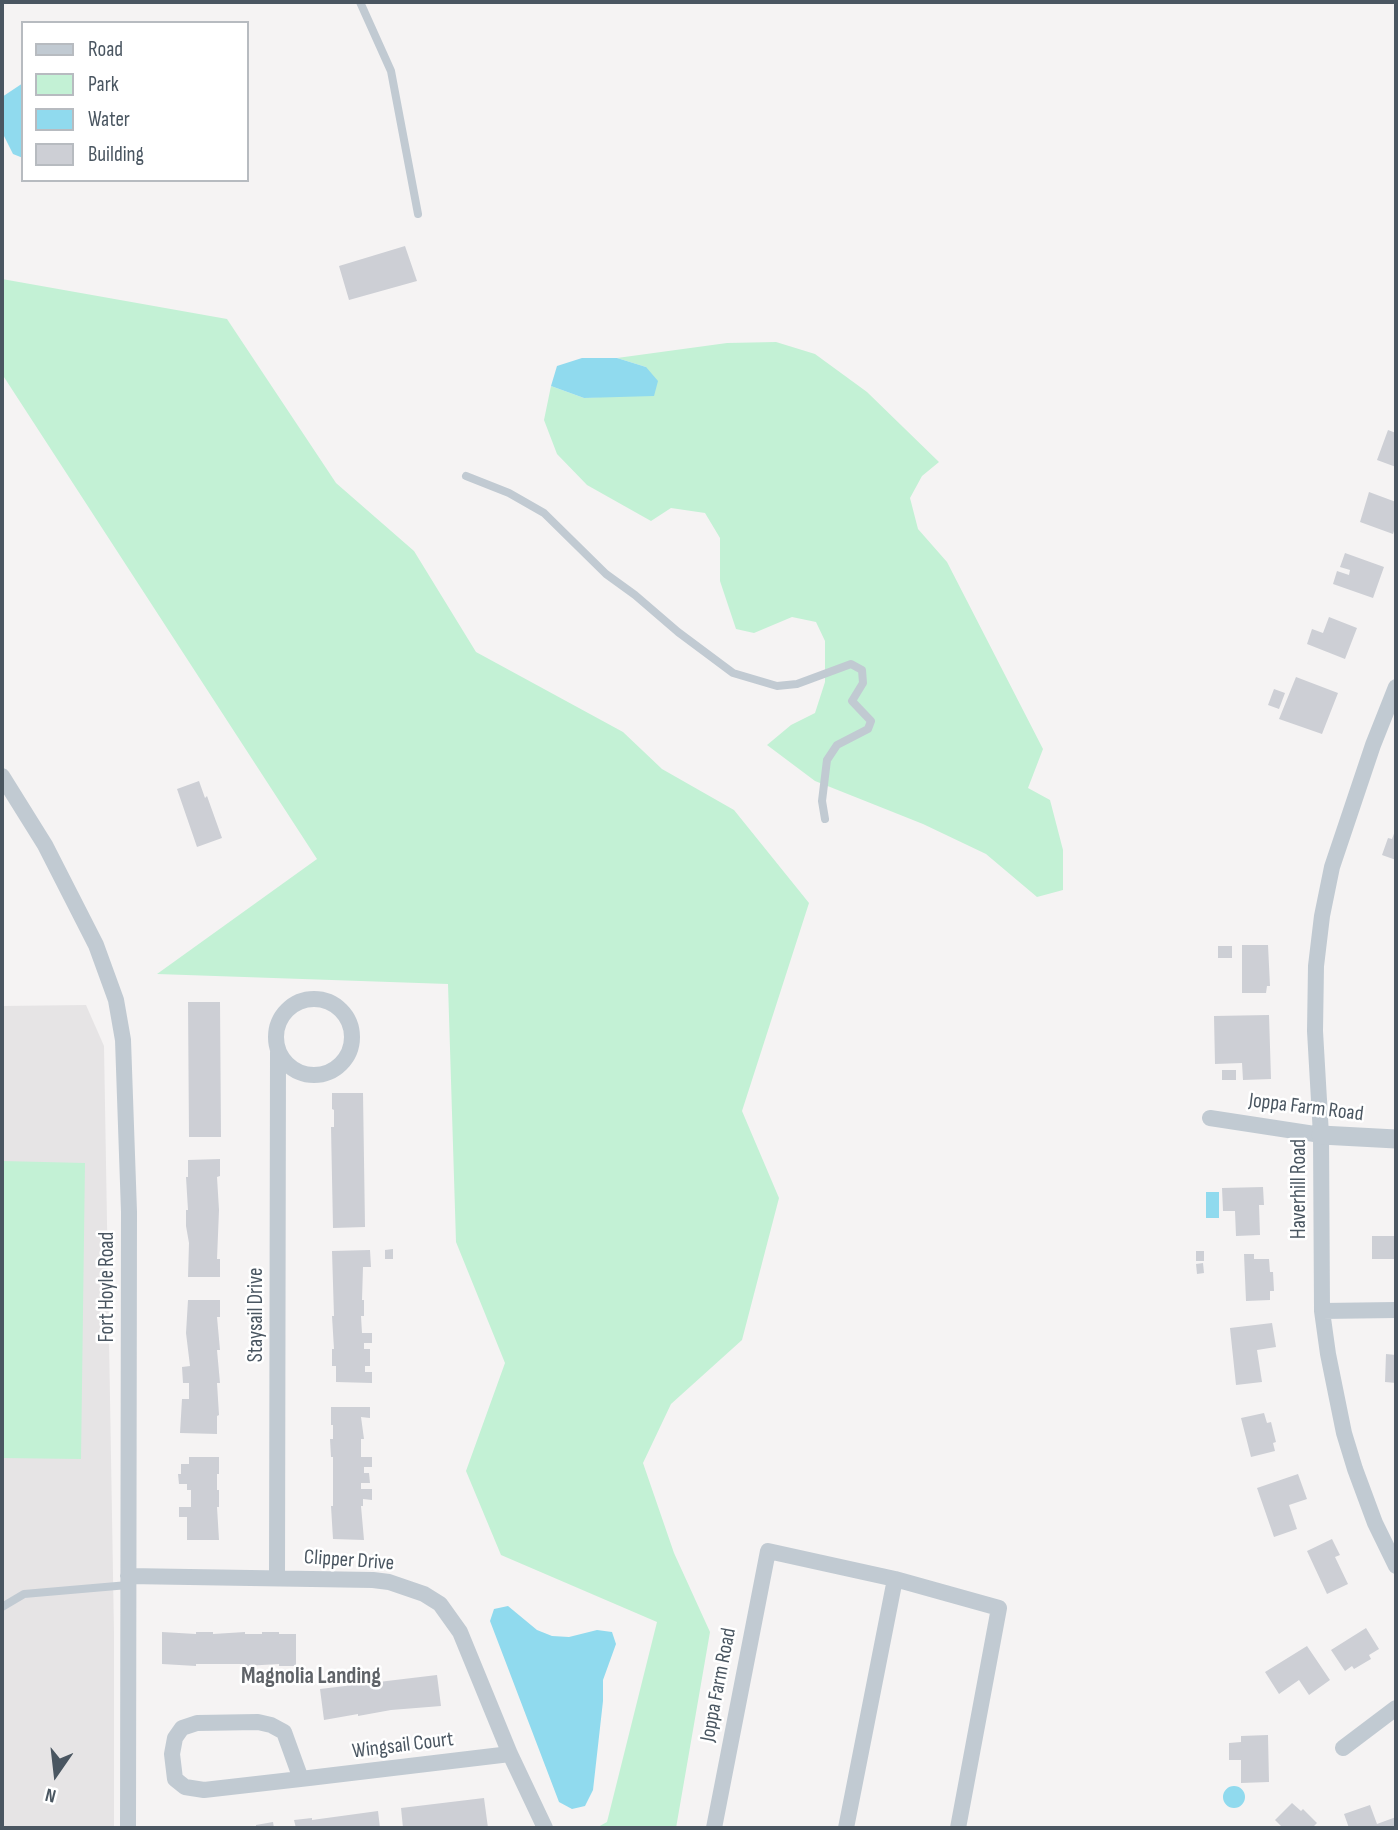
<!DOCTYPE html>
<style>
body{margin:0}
#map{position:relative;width:1398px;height:1830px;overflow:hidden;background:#f5f3f3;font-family:"Sofia Sans Condensed",sans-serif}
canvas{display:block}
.frame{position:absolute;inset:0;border:4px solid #4a5661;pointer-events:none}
.legend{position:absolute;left:21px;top:21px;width:228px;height:161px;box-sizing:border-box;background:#fff;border:2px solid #b7bbc0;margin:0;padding:9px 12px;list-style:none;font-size:21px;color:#4a5661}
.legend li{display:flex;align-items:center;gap:14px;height:35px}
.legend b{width:35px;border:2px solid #b7bbc0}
.north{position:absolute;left:21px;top:1739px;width:70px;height:70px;-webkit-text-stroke:5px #fff;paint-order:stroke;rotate:194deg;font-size:19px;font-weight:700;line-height:28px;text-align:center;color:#4a5661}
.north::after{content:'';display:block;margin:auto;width:24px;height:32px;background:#4a5661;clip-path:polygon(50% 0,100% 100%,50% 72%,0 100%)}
</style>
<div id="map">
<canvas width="1398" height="1830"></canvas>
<div class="frame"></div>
<ul class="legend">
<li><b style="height:9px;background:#c1cad2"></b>Road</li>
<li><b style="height:19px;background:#c3f1d5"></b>Park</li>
<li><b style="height:19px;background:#90daee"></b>Water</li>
<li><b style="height:19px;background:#cdcfd5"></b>Building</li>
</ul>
<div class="north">N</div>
</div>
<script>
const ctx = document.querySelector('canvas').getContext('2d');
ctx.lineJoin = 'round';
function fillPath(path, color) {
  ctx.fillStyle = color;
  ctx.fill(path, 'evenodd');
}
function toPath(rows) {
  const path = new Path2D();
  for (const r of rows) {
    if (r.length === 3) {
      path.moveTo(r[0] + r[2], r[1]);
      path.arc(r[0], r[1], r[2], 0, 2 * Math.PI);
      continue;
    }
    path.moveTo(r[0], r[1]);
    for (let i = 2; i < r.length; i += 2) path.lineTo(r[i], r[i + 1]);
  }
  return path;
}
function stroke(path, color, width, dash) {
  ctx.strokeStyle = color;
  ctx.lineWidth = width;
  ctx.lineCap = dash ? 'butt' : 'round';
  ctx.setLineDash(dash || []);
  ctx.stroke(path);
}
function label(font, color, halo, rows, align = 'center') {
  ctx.font = font + ' "Sofia Sans Condensed",sans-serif';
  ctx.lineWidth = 5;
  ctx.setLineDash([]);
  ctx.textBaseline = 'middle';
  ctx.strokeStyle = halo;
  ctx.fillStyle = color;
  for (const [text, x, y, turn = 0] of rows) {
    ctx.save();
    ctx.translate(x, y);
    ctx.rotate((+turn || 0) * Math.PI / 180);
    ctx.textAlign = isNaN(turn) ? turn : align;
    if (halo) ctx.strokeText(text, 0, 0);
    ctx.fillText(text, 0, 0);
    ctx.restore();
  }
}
const education = toPath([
 [86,1005,104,1046,114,1633,114,1828,2,1828,2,1006]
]);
const green = toPath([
 [2,279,227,319,336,483,414,551,476,652,623,732,662,769,734,810,809,903,742,1111,779,1198,742,1340,671,1404,643,1463,674,1553,710,1632,676,1828,596,1828,607,1822,657,1622,501,1555,466,1471,505,1363,456,1242,448,984,157,974,317,859,2,374],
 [776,342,815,354,867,392,939,462,922,476,910,498,918,529,947,562,1043,749,1028,788,1050,800,1063,850,1063,890,1037,897,986,854,923,824,815,781,767,745,791,725,815,713,825,682,825,641,816,622,792,617,754,633,736,629,720,581,720,538,705,513,671,508,651,521,587,485,557,454,544,420,551,386,584,398,616,396,646,367,617,358,727,343],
 [2,1161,85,1163,81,1459,2,1458]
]);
const water = toPath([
 [23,83,23,158,13,154,2,132,2,97],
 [582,358,617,358,646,367,658,381,654,396,584,398,551,386,557,366],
 [1206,1192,1219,1192,1219,1218,1206,1218],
 [508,1606,537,1630,552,1636,569,1637,597,1630,612,1632,616,1644,603,1680,603,1701,593,1790,585,1806,572,1809,559,1802,490,1621,494,1609],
 [1234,1797,11]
]);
const building = toPath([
 [405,246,417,281,349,300,339,266],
 [1388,430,1396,433,1396,467,1377,460],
 [1369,492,1396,502,1396,525,1393,534,1360,522],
 [1345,553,1384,567,1373,598,1333,584,1337,571,1349,575,1350,570,1340,567],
 [1329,617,1357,628,1345,659,1307,644,1312,629,1323,633],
 [1296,677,1338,693,1322,734,1279,719],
 [1274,689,1285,693,1279,709,1268,705],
 [199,781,205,798,207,796,222,838,197,847,177,789],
 [1396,828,1396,860,1382,855,1388,838,1392,839],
 [1242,945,1268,945,1270,986,1267,986,1266,993,1242,993],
 [1218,946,1232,946,1232,958,1218,958],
 [188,1002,220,1002,221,1137,189,1137],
 [1269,1015,1271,1079,1243,1080,1242,1063,1215,1064,1214,1016],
 [1222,1070,1236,1070,1236,1080,1222,1080],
 [332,1093,363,1093,365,1227,333,1228,331,1127,334,1127,334,1110,332,1109],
 [220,1159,220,1176,217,1177,219,1210,217,1259,220,1259,220,1277,188,1277,189,1243,186,1226,186,1210,188,1210,186,1177,188,1177,188,1160],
 [1263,1187,1264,1205,1259,1205,1260,1235,1236,1236,1235,1211,1223,1211,1222,1188],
 [1372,1236,1396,1236,1396,1259,1372,1259],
 [393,1249,393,1259,385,1259,385,1250],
 [370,1250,371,1267,363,1267,362,1300,364,1300,364,1316,361,1316,362,1333,372,1333,372,1343,364,1343,364,1349,370,1349,370,1366,365,1366,365,1372,372,1372,372,1383,336,1382,336,1366,332,1366,332,1349,334,1349,332,1316,334,1316,332,1251],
 [1196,1251,1204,1251,1204,1261,1196,1261],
 [1244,1254,1254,1254,1254,1259,1269,1259,1270,1272,1273,1272,1274,1291,1270,1291,1270,1300,1246,1301],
 [1203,1263,1204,1273,1197,1274,1196,1264],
 [188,1300,220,1300,220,1317,217,1317,220,1350,217,1350,220,1383,217,1383,219,1415,217,1416,217,1434,180,1433,182,1399,189,1399,189,1383,183,1383,182,1367,190,1366,186,1333],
 [1272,1323,1276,1347,1257,1350,1262,1382,1236,1385,1230,1328],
 [1386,1354,1396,1355,1396,1383,1385,1382],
 [331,1407,370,1407,370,1418,361,1417,364,1439,361,1439,361,1457,372,1457,372,1467,364,1467,364,1473,369,1473,370,1483,361,1483,361,1489,372,1489,372,1500,363,1499,363,1506,361,1506,364,1540,333,1539,331,1506,333,1506,333,1457,331,1457,330,1439,333,1439,333,1425,331,1425],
 [1264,1413,1267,1423,1271,1422,1276,1442,1273,1443,1275,1451,1251,1457,1241,1418],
 [189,1457,219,1457,219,1474,217,1474,217,1490,219,1490,219,1507,217,1507,219,1540,187,1540,187,1517,179,1517,179,1507,191,1507,191,1490,187,1490,187,1484,179,1484,178,1474,181,1474,181,1464,189,1464],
 [1298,1474,1307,1499,1289,1505,1297,1529,1274,1537,1257,1488],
 [1332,1539,1340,1555,1335,1557,1348,1584,1327,1594,1307,1551],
 [1366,1628,1379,1649,1369,1655,1371,1659,1354,1669,1352,1666,1345,1671,1331,1650],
 [162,1632,196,1634,196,1632,213,1632,213,1634,245,1632,245,1634,262,1634,262,1632,279,1632,279,1634,296,1634,296,1666,279,1666,279,1664,245,1666,245,1664,196,1664,196,1666,162,1664],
 [1307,1646,1330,1680,1309,1695,1299,1680,1279,1694,1265,1672],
 [437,1675,441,1706,391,1710,358,1716,358,1714,324,1720,320,1689],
 [1268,1735,1269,1782,1241,1783,1241,1760,1229,1760,1229,1743,1241,1742,1241,1736],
 [484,1798,488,1828,403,1828,401,1808],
 [1292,1803,1301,1811,1303,1809,1317,1823,1314,1826,1316,1828,1283,1828,1275,1820],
 [1370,1805,1377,1824,1396,1817,1396,1828,1349,1828,1344,1814],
 [378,1811,380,1828,296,1828,294,1820,312,1818,312,1820],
 [273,1822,274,1828,256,1828,256,1825]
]);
const service = toPath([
 [360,2,391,71,418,214],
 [466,476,509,493,544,513,606,574,635,595,678,632,733,673,777,686,797,684,851,664,862,670,863,683,852,701,871,721,868,729,837,745,827,760,822,801,825,819],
 [2,1607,24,1594,128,1585]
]);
const minor = toPath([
 [1396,687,1373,745,1332,867,1322,916,1316,966,1315,1031,1321,1135,1322,1311,1328,1354,1344,1433,1355,1469,1375,1523,1396,1566],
 [2,776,45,845,96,945,116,1000,123,1040,129,1212,128,1828],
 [314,1037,38],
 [1210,1118,1321,1135],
 [1322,1311,1396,1310],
 [128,1576,373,1580,389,1582,424,1594,440,1604,460,1632,510,1754,545,1828],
 [277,1578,278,1052],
 [1343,1748,1396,1708],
 [301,1779,284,1732,271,1725,258,1722,197,1723,182,1728,175,1738,172,1754,175,1779,185,1787,204,1790,309,1778,510,1754],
 [714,1828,768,1551,895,1579,999,1608,958,1828],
 [846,1828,895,1579]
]);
const tertiary = toPath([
 [1321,1135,1396,1139]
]);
const streetNames = [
 ["Joppa Farm Road",1306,1108,7],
 ["Haverhill Road",1300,1189,-90],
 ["Fort Hoyle Road",108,1287,-90],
 ["Staysail Drive",257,1315,-90],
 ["Clipper Drive",349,1561,4],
 ["Joppa Farm Road",719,1685,-79],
 ["Wingsail Court",403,1746,-7]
];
const neighbourhoodNames = [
 ["Magnolia Landing",311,1677]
];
fillPath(education, '#e6e4e5');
fillPath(green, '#c3f1d5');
fillPath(water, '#90daee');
fillPath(building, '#cdcfd5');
stroke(service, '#c1cad2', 8);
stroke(minor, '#c1cad2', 16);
stroke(tertiary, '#c1cad2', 19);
label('21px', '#4a5661', '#fff', streetNames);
label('bold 23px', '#5f6368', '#fff', neighbourhoodNames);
</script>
